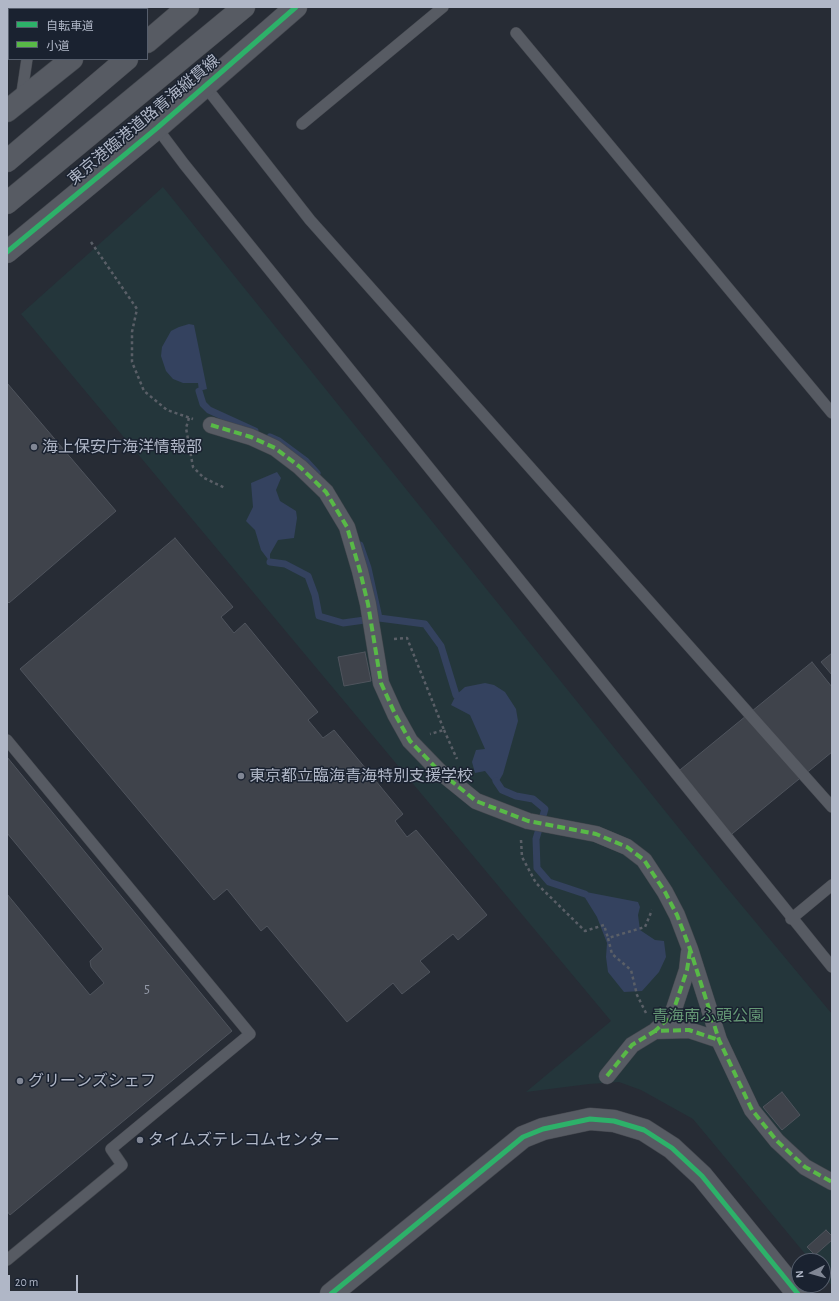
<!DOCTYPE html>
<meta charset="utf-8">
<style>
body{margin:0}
#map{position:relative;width:839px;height:1301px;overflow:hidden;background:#272c35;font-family:"Alegreya Sans","Noto Sans JP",sans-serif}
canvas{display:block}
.frame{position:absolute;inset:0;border:8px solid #b0b7c7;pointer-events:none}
.legend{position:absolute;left:8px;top:8px;width:140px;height:52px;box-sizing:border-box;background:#1a2230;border:1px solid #565e6c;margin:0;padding:5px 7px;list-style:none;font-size:12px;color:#b0b7c7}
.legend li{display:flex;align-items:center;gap:8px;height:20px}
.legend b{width:20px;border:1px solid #565e6c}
.north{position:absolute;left:791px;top:1253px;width:40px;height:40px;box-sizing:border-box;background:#1a2230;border:1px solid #565e6c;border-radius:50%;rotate:264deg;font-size:11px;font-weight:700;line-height:16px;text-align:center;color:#b0b7c7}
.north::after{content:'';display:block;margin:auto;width:14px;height:18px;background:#808694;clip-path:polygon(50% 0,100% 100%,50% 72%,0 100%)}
.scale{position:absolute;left:8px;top:1275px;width:70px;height:18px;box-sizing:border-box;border:2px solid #b0b7c7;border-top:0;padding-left:5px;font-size:12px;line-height:14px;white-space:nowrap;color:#b0b7c7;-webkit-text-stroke:3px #1a2230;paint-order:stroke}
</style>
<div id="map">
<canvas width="839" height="1301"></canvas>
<div class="frame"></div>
<ul class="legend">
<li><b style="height:5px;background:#2db169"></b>自転車道</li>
<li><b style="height:5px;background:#58b947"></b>小道</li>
</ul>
<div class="north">N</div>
<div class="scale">20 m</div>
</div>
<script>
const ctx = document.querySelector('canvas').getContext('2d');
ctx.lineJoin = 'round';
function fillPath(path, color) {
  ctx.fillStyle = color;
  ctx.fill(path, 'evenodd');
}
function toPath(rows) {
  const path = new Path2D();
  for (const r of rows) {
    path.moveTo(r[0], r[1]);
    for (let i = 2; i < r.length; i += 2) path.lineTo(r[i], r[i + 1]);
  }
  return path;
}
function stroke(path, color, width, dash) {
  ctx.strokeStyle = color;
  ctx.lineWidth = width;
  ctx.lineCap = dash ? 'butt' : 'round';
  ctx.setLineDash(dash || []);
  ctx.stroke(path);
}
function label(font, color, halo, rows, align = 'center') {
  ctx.font = font + ' "Alegreya Sans","Noto Sans JP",sans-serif';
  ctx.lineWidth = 3;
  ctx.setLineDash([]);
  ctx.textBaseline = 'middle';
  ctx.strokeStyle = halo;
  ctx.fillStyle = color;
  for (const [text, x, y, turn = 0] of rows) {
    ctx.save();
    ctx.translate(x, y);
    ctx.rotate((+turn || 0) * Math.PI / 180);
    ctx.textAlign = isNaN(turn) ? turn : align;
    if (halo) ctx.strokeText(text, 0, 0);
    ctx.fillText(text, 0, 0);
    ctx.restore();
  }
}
const green = toPath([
 [163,187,723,883,832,1014,832,1286,823,1275,823,1261,811,1261,693,1119,641,1090,619,1082,589,1084,526,1092,611,1021,21,314]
]);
const water = toPath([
 [189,324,194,325,207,389,199,391,198,383,183,383,173,379,166,371,161,356,162,347,171,331,179,327],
 [277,472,281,478,276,490,280,501,296,511,297,518,294,538,278,540,270,554,270,562,261,550,255,530,246,521,253,507,251,483],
 [485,683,494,685,505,692,516,709,518,721,503,774,499,781,493,781,485,771,475,773,472,762,476,750,485,749,470,715,451,705,456,695,465,687],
 [586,892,638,902,640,907,638,915,640,930,655,940,664,941,666,957,659,972,642,991,624,992,608,972,606,957,607,943,597,917,584,896]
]);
const stream = toPath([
 [199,391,203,404,209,410,255,431],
 [270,437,279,441,306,461,317,473],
 [360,545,368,568,379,618],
 [270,562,285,564,308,576,315,595,319,616,343,623,379,618,425,624,441,646,456,695],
 [496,781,502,790,516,796,533,799,545,809,536,839,537,868,549,882,585,894]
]);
const building = toPath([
 [7,383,116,511,9,603,7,601,7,383],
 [175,538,233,607,221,617,234,633,245,623,318,712,308,720,323,738,334,730,403,814,395,821,407,837,416,830,487,915,458,940,453,934,420,961,430,972,402,994,393,983,347,1022,267,926,261,931,227,889,214,900,20,669,175,538],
 [365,652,371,681,344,686,338,657,365,652],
 [832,653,832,675,821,662,832,653],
 [812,662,832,687,832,752,727,838,675,774,812,662],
 [7,757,232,1031,10,1215,7,1211,7,894,90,995,104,983,91,967,90,961,103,949,7,833,7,757],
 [782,1092,800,1115,782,1130,763,1107,782,1092],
 [826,1230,832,1236,832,1240,815,1255,807,1247,826,1230]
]);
const path = toPath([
 [91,242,137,309,132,332,132,362,144,391,167,410,193,419],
 [189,418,186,428,193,467,204,478,225,488],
 [394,639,407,638,444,730,430,734],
 [444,730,457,759],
 [521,840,522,857,536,883,585,931,604,925,608,938],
 [646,1013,637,995,631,970,612,954,608,938,645,927,652,910]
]);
const service = toPath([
 [35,9,35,7],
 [516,33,832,413],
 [205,86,310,220,832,807],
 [21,99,27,59],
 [302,124,443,7],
 [157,128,184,164,832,967],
 [7,740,250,1034,111,1149,122,1165,7,1260],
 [791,919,832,885]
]);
const pedestrian = toPath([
 [211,425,251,437,275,448,300,467,326,492,347,527,360,571,368,604,381,683,395,714,410,741,439,771,476,801,528,821,596,834,627,847,644,860,665,892,677,915,690,949,719,1040,752,1110,777,1141,805,1167,832,1182],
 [689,952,687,970,672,1015,655,1031,689,1030,719,1040],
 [607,1076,632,1045,655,1031]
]);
const tertiary = toPath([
 [135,9,137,7],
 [147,42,188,7],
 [7,111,72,59],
 [7,161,127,59],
 [7,203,244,7],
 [7,252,157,128,296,7],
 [331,1294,523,1137,543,1129,590,1119,614,1121,644,1130,672,1148,702,1176,798,1294]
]);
const quiet = toPath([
 [211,425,251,437,275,448,300,467,326,492,347,527,360,571,368,604,381,683,395,714,410,741,439,771,476,801,528,821,596,834,627,847,644,860,665,892,677,915,690,949,719,1040,752,1110,777,1141,805,1167,832,1182],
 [690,951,687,970,672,1015,655,1031,689,1030,719,1040],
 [607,1076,632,1045,655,1031]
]);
const cycleway = toPath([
 [7,252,157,128,296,7],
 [331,1294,523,1137,543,1129,590,1119,614,1121,644,1130,672,1148,702,1176,798,1294]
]);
const markers = [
 [34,447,4,"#808694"],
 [241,776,4,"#808694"],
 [20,1081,4,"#808694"],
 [140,1140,4,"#808694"]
];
const numberNames = [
 ["5",147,989]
];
const streetNames = [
 ["東京港臨港道路青海縦貫線",144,120,-40]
];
const poiNames = [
 ["海上保安庁海洋情報部",42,447],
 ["東京都立臨海青海特別支援学校",249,776],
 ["グリーンズシェフ",28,1081],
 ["タイムズテレコムセンター",148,1140]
];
const parkNames = [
 ["青海南ふ頭公園",708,1016]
];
fillPath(green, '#24363b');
fillPath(water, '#34425f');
stroke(stream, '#34425f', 7);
fillPath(building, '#3f434b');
stroke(building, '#4f545d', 1);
stroke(service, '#43474e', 12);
stroke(pedestrian, '#43474e', 17);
stroke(tertiary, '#43474e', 23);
stroke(path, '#5a5f67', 2.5, [3, 3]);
stroke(service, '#575b63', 11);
stroke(pedestrian, '#575b63', 16);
stroke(tertiary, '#575b63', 22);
stroke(quiet, '#58b947', 4, [8, 4]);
stroke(cycleway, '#2db169', 5);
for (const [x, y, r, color] of markers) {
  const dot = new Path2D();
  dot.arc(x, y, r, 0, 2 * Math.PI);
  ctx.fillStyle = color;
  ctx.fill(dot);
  stroke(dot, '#1a2230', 1.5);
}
label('14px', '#949aa8', null, numberNames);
label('16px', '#b0b7c7', '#1a2230', streetNames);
label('16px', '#b0b7c7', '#1a2230', poiNames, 'left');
label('16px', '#669976', '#1a2230', parkNames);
</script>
